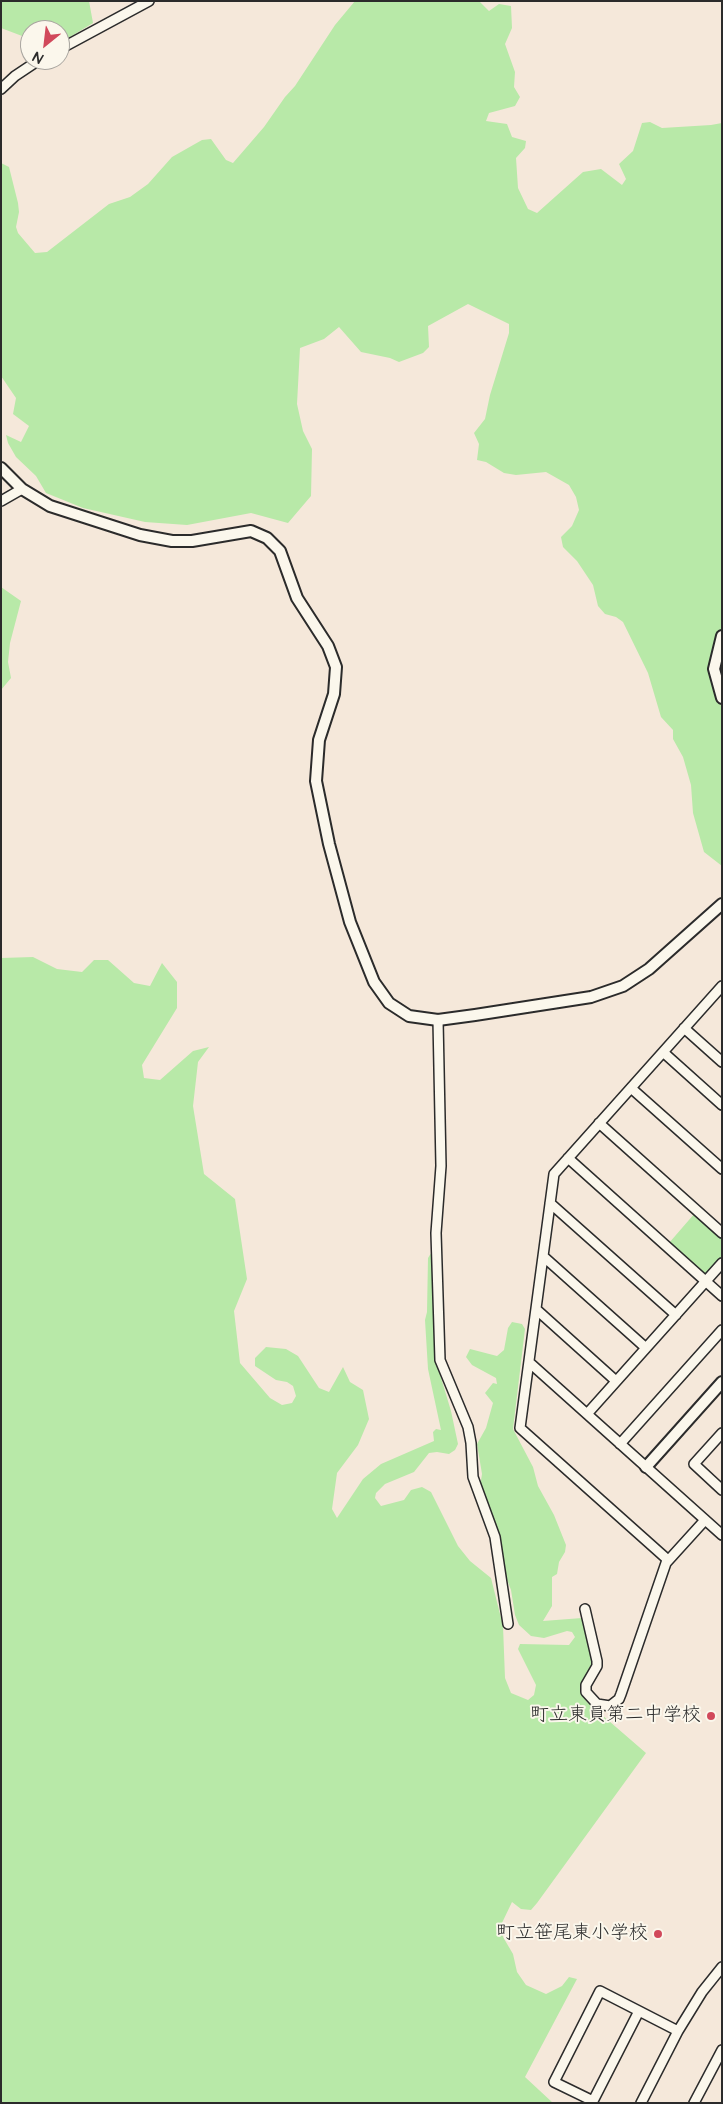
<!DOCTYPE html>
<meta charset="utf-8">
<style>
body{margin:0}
#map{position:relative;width:723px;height:2104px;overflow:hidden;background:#f5e8da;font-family:"Architects Daughter",sans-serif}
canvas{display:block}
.frame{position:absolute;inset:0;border:2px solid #2b2b2b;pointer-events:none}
.north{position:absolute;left:20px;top:20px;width:50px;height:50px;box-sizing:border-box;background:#fbf7ec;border:1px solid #a8a59f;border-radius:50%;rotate:209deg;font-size:14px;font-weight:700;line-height:20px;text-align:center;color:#2b2b2b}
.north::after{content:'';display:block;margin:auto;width:18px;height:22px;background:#d1495b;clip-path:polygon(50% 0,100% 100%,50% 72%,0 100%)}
</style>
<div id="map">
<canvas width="723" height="2104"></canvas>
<div class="frame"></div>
<div class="north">N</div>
</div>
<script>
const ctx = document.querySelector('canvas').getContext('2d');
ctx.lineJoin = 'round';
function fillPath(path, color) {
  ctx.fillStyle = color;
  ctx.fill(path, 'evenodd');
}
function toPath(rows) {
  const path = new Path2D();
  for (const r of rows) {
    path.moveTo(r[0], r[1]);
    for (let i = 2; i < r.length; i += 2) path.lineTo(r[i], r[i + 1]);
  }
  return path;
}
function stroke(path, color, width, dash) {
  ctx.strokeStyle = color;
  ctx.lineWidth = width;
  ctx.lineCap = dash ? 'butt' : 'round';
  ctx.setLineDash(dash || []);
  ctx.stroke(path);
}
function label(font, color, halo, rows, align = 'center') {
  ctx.font = font + ' "Architects Daughter","Klee One",sans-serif';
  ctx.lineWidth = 4;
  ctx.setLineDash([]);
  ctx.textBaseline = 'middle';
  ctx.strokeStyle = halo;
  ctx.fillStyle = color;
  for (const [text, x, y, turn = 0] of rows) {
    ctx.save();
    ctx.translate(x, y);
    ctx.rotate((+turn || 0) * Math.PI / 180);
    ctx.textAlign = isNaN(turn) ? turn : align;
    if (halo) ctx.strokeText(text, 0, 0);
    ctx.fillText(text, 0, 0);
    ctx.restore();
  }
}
const green = toPath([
 [1,1,89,1,93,23,60,43,60,30,30,30,30,39,1,28],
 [355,1,479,1,489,11,499,4,511,6,512,28,505,44,515,72,514,87,520,97,515,106,489,113,486,121,507,124,512,137,526,141,525,148,516,158,518,188,528,209,537,213,583,172,601,169,622,185,626,179,619,164,633,151,642,123,650,122,662,128,711,125,722,123,722,627,711,657,710,672,711,683,722,708,722,866,704,852,693,813,691,785,683,757,673,739,673,730,661,717,648,673,623,622,616,617,605,614,598,606,593,585,577,561,563,547,561,537,572,526,579,510,576,497,569,485,546,472,516,475,504,473,486,462,477,460,479,444,474,433,485,419,490,395,509,333,509,324,468,304,428,326,429,347,423,353,399,362,390,358,361,352,339,327,324,339,300,348,297,404,303,431,312,449,311,496,288,523,251,513,187,525,145,522,83,508,46,493,36,476,16,457,8,443,6,435,21,442,29,426,13,414,16,398,1,376,1,163,9,167,18,203,19,212,16,227,18,233,35,253,47,252,109,204,130,197,148,184,172,157,202,140,211,139,226,160,233,163,264,127,285,97,295,86,335,25],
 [1,587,21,601,10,643,8,662,11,678,1,690],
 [33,957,57,969,82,972,94,960,108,960,134,983,150,986,162,963,177,982,177,1008,142,1065,144,1078,160,1080,193,1051,209,1047,198,1062,193,1106,204,1174,235,1199,247,1279,234,1311,240,1363,270,1398,282,1405,292,1403,296,1396,293,1386,287,1382,276,1380,255,1366,255,1358,266,1347,286,1349,298,1356,319,1388,329,1392,343,1367,350,1382,363,1390,369,1419,358,1445,337,1473,332,1509,337,1518,363,1479,381,1464,434,1441,433,1432,436,1429,441,1430,428,1369,425,1320,427,1312,428,1258,433,1250,435,1252,436,1361,451,1411,458,1444,455,1450,449,1454,437,1452,429,1453,414,1472,385,1484,376,1493,375,1498,381,1506,404,1500,411,1490,422,1487,431,1492,458,1546,470,1561,491,1578,503,1626,505,1678,511,1693,528,1700,534,1695,536,1685,518,1649,520,1644,569,1645,575,1637,572,1632,567,1631,544,1638,531,1636,519,1625,515,1615,511,1590,503,1569,480,1487,482,1474,477,1444,486,1428,493,1403,485,1393,493,1383,497,1384,496,1378,472,1365,466,1357,470,1349,497,1356,504,1350,508,1328,512,1322,522,1324,525,1329,513,1429,533,1467,538,1486,554,1515,566,1545,565,1552,559,1562,557,1574,552,1577,552,1606,543,1621,582,1618,594,1665,584,1678,582,1694,587,1702,646,1753,537,1903,531,1910,521,1909,512,1902,501,1925,503,1937,513,1954,517,1972,526,1985,546,1994,562,1986,569,1977,577,1979,525,2077,553,2103,1,2103,1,958],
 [695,1213,722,1237,722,1257,707,1274,704,1274,669,1243]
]);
const minor = toPath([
 [60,49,149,1],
 [1,89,15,76,39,60],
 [1,501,22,489],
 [438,1020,441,1166,436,1233,440,1360,468,1427,471,1443,473,1477,495,1537,508,1624],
 [684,1028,722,1062],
 [663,1052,722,1105],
 [631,1088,722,1169],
 [599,1123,722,1233],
 [568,1158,722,1296],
 [550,1203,676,1315],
 [544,1257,646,1348],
 [537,1310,616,1381],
 [530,1363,722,1535],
 [587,1414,722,1263],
 [722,1433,694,1464,722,1490],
 [620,1444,722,1330],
 [668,1560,520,1428,554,1174,722,986],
 [585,1609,597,1661,597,1666,586,1685,586,1692,597,1704,610,1706,619,1699,621,1694,666,1563,705,1520],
 [593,2101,639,2011],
 [592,2103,593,2101,554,2082,600,1991,678,2031],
 [641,2103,678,2031,702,1992,722,1967],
 [694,2103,722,2050]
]);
const tertiary = toPath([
 [1,468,22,489,50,506,140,535,172,541,192,541,251,531,267,538,280,551,297,598,328,646,336,667,334,694,319,740,316,781,329,844,350,922,374,982,389,1003,409,1016,438,1020,475,1015,591,997,623,986,649,969,722,904],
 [722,636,714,669,722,698],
 [646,1467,722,1382]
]);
const markers = [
 [711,1716,5,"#d1495b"],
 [658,1934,5,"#d1495b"]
];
const poiNames = [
 ["町立東員第二中学校",701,1716],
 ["町立笹尾東小学校",648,1934]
];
fillPath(green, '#b8e9a8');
stroke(minor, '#2b2b2b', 12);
stroke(tertiary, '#2b2b2b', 14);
stroke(minor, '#fbf7ec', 9);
stroke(tertiary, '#fbf7ec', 10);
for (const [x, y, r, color] of markers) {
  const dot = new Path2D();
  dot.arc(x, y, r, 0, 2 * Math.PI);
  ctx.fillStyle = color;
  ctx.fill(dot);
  stroke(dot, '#fbf7ec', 2);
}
label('19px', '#2b2b2b', '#fbf7ec', poiNames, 'right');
</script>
